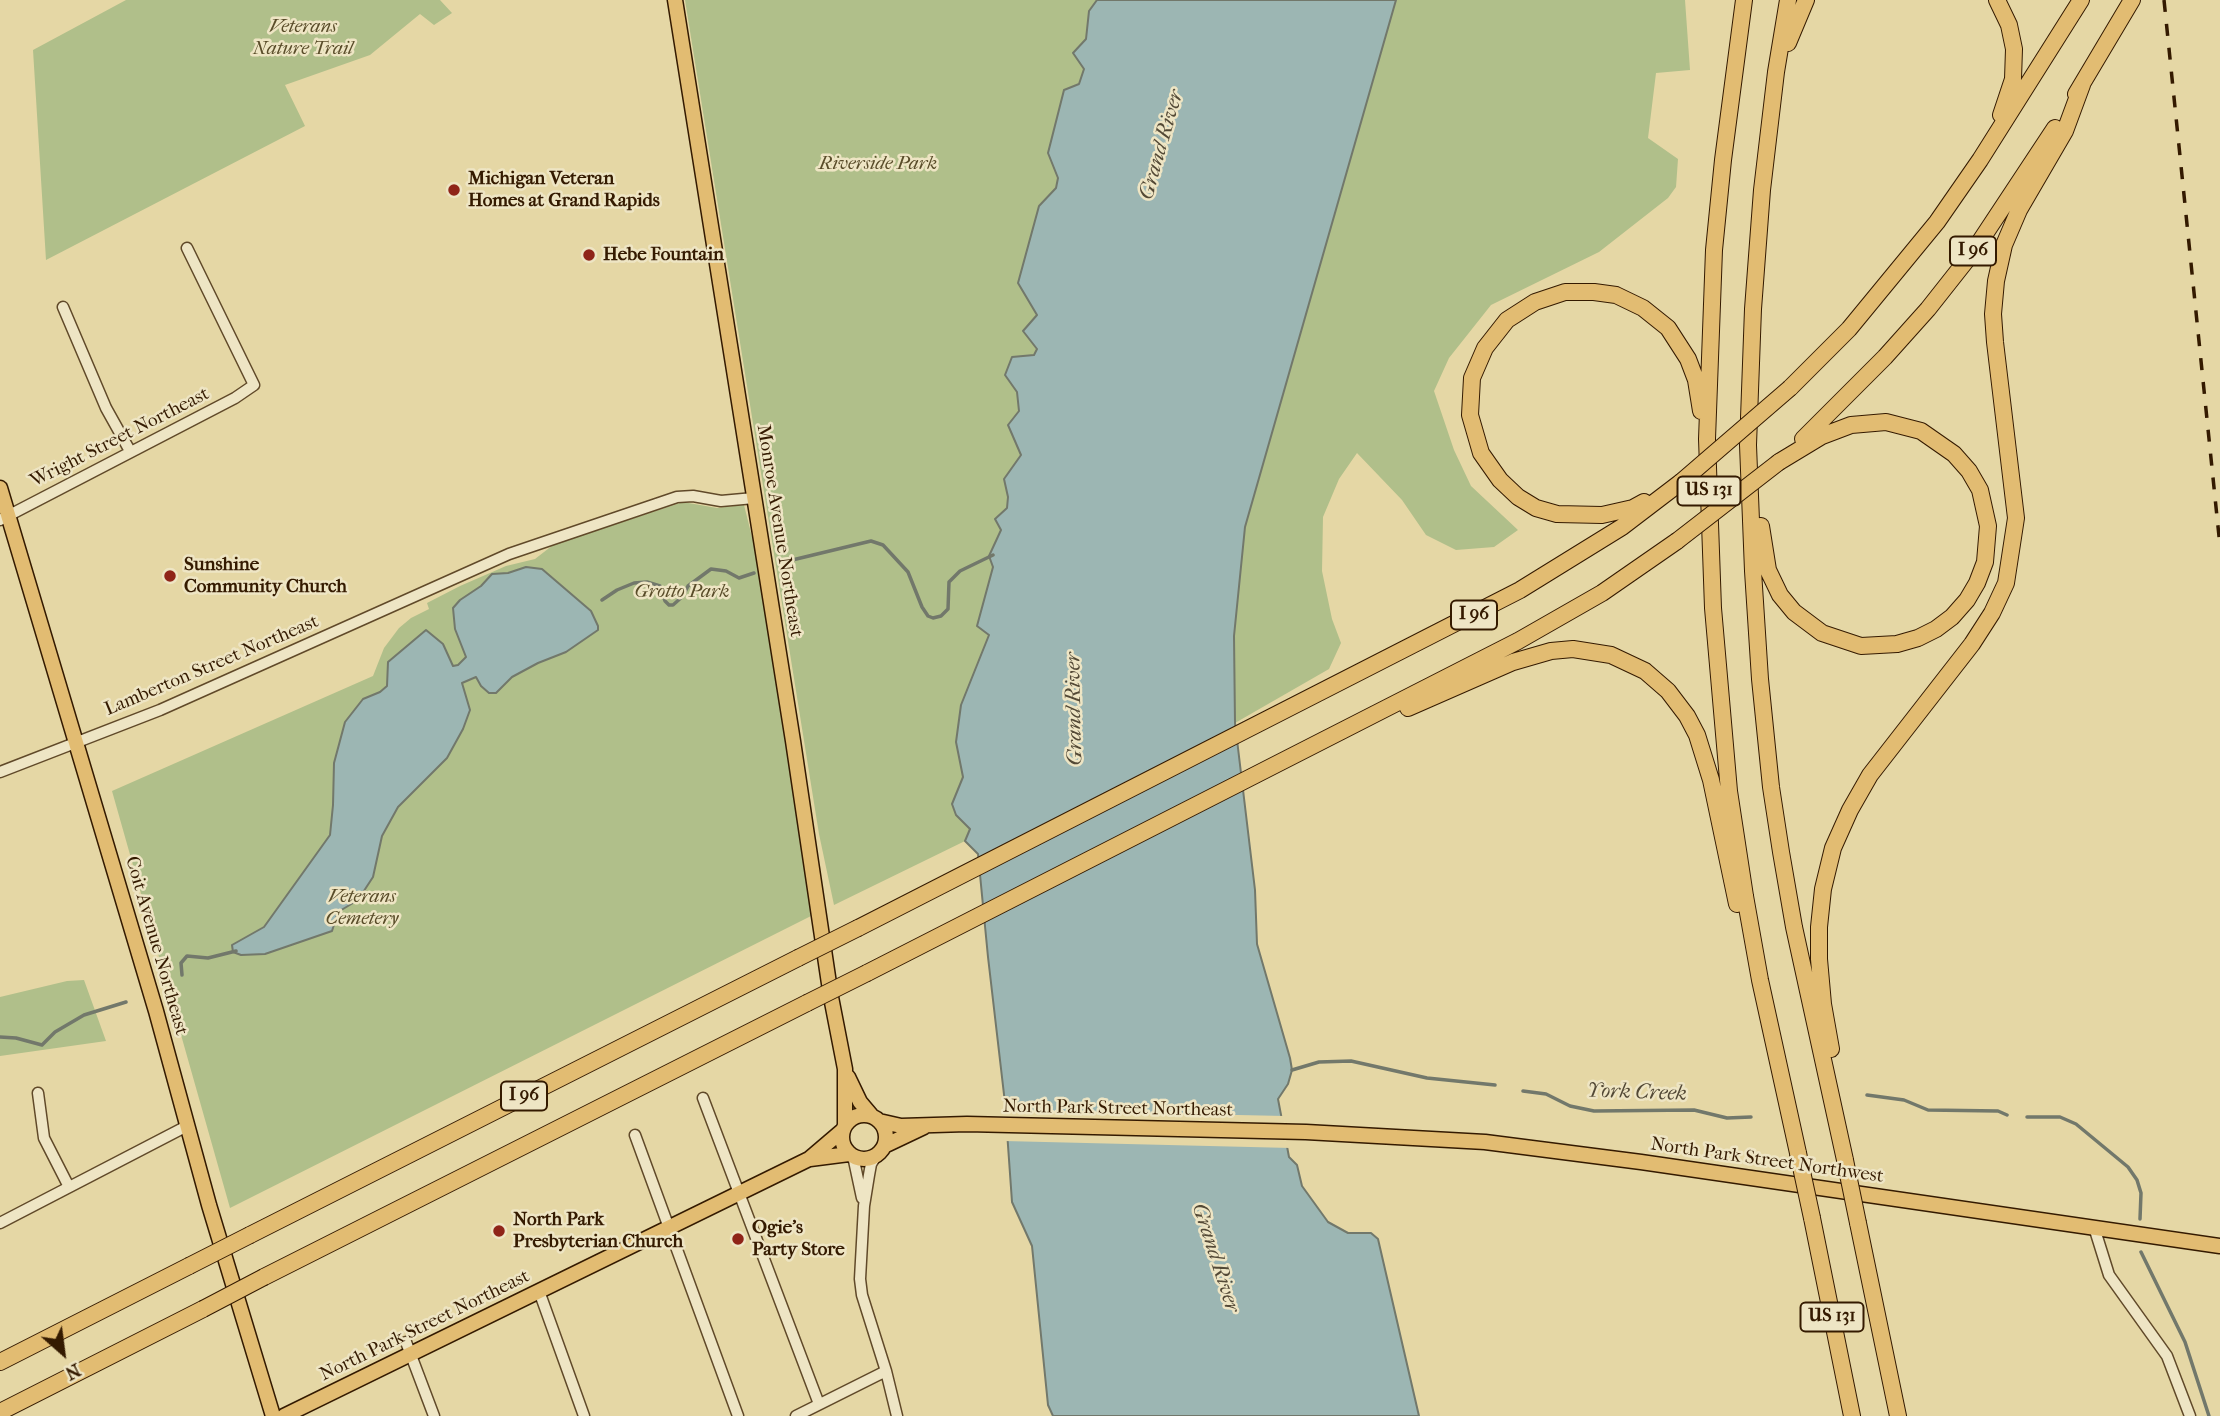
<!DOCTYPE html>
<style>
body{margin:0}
#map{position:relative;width:2220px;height:1416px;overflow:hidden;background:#e5d7a5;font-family:"IM FELL French Canon",serif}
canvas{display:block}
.north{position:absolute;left:28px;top:1318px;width:70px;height:70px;-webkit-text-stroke:5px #eee5c4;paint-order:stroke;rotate:152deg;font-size:19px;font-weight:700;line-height:28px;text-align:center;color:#341a00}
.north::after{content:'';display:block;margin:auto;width:24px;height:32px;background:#341a00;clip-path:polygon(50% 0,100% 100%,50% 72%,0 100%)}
</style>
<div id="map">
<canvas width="2220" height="1416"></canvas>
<div class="north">N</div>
</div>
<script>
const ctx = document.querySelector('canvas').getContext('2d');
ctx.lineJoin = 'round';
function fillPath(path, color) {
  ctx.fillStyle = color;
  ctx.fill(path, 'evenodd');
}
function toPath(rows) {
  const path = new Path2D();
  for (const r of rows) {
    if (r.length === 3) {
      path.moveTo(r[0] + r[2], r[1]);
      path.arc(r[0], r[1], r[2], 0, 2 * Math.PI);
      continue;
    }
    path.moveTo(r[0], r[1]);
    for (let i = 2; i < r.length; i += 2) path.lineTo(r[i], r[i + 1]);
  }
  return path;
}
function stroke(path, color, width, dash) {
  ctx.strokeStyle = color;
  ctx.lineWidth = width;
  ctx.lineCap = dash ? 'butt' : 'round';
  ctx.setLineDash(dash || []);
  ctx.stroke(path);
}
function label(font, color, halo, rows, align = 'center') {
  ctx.font = font + ' "IM FELL French Canon",serif';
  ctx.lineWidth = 5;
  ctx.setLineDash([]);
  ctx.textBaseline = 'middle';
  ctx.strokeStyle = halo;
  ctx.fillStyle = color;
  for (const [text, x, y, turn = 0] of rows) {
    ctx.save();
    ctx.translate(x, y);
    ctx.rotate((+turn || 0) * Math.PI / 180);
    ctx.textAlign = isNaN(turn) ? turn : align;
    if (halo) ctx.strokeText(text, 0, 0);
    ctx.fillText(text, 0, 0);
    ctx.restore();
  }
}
const green = toPath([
 [126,0,440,0,452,13,434,25,420,14,370,55,285,85,305,126,46,260,33,50],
 [685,0,1097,0,1089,11,1084,68,1079,84,1064,90,1048,153,1058,178,1056,188,1038,206,1037,349,1017,391,1019,411,1008,425,1021,455,1004,479,1008,497,1007,508,996,519,1001,530,989,556,993,567,977,626,989,635,961,705,956,742,963,777,952,804,956,815,970,829,965,841,834,905,819,834],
 [1396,0,1685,0,1690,70,1656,73,1648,138,1678,159,1676,187,1668,198,1599,252,1491,305,1449,358,1434,391,1454,450,1471,486,1518,530,1494,547,1456,550,1426,535,1402,500,1357,453,1339,479,1323,517,1322,571,1332,619,1341,643,1329,669,1235,723,1234,636,1245,528],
 [683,502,717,508,744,505,752,537,756,539,813,915,230,1208,112,791,373,676,384,648,399,628,411,618,429,609,427,603,460,586,506,566,535,559,553,545],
 [84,980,106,1041,0,1056,0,997,67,981]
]);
const water = toPath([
 [1097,0,1396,0,1245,527,1234,636,1235,723,1255,890,1257,944,1290,1058,1292,1070,1288,1084,1278,1099,1289,1157,1297,1165,1302,1186,1328,1222,1348,1233,1371,1233,1378,1239,1419,1416,1053,1416,1048,1405,1032,1246,1012,1202,1005,1103,988,957,978,854,965,841,970,829,956,815,952,804,963,777,956,742,961,705,989,635,977,626,993,567,989,556,1001,530,995,519,1007,508,1008,497,1004,479,1021,455,1008,425,1019,411,1017,392,1005,375,1012,357,1034,355,1037,349,1023,331,1037,315,1018,283,1039,206,1056,188,1058,178,1048,153,1064,90,1079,84,1084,69,1073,53,1086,39,1089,11,1097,0],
 [526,567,542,569,591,611,598,626,598,630,566,652,538,663,512,677,496,693,489,693,481,686,476,677,462,683,470,710,463,729,447,758,398,807,382,836,373,877,358,900,338,912,332,931,265,954,241,955,233,952,232,945,264,927,330,835,333,805,334,763,345,722,363,699,380,692,387,686,388,662,426,630,443,644,453,666,458,665,466,657,455,629,453,608,460,600,481,586,492,574,508,573,526,567]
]);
const pier = toPath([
 [1002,1110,1285,1116,1291,1148,1004,1141]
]);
const stream = toPath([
 [784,562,871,541,883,545,908,572,922,607,928,616,933,618,941,616,948,609,949,582,960,571,993,555],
 [602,600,617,590,634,583,647,582,660,586,665,601,669,605,673,605,683,596,688,586,711,569,726,571,739,578,754,573],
 [182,975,181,963,187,956,208,958,236,951],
 [0,1037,16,1038,42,1045,55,1032,84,1015,126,1002],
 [1292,1070,1319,1062,1351,1061,1427,1078,1495,1085],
 [1523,1091,1546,1094,1570,1106,1594,1111,1694,1110,1727,1118,1751,1117],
 [1867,1095,1904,1100,1928,1110,1998,1111,2007,1115],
 [2027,1117,2060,1117,2076,1124,2128,1167,2137,1180,2141,1193,2140,1219],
 [2141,1252,2185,1342,2209,1416]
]);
const minor = toPath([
 [63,307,106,408,130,451],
 [0,520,235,398,254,385,187,248],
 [0,772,160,710,509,554,677,497,693,496,721,501,754,498],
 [38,1093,44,1138,69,1187],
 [703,1098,819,1404],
 [635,1135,738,1416],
 [878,1153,871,1164,869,1175,864,1206,860,1279,862,1295,886,1371,897,1416],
 [853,1156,862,1198],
 [0,1223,187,1126],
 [2094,1227,2109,1275,2167,1356,2190,1416],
 [539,1291,584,1416],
 [406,1342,434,1416],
 [796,1416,886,1371]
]);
const major = toPath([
 [675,0,793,741,831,997,845,1069,845,1126],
 [0,488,156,1011,209,1205,273,1416],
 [848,1077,860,1102,871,1115],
 [864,1137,22],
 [879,1121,901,1126,967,1124,1306,1132,1485,1142,1641,1162,2220,1246],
 [884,1146,924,1127],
 [810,1159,849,1154],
 [284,1416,809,1159,843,1130]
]);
const highway = toPath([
 [1744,0,1723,160,1714,250,1707,439,1713,608,1729,791,1745,896,1760,980,1798,1153],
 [1788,0,1776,72,1762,190,1753,309,1748,445,1753,571,1760,679,1771,787,1781,852,1794,927,1845,1160],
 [1997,0,2009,25,2014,49,2013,79,2001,115],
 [1788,43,1806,0],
 [2076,94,2132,0],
 [1790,388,1849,329,1937,222,1980,160,2081,0],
 [1803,439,1885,357,1928,309,1973,252,2055,128],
 [1644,502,1633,508,1602,515,1557,514,1536,508,1518,497,1500,480,1481,453,1470,415,1472,378,1485,348,1507,320,1535,302,1565,292,1594,292,1616,295,1643,308,1668,328,1688,359,1696,380,1701,411],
 [1761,526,1768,570,1780,595,1794,612,1822,633,1861,646,1897,644,1918,638,1936,629,1952,617,1967,600,1977,583,1985,562,1988,526,1980,490,1969,471,1954,454,1921,431,1886,422,1851,425,1822,436,1779,462],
 [1408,708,1513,662,1551,651,1573,649,1611,655,1645,671,1668,691,1687,716,1697,735,1711,780,1737,904],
 [858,928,1520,590,1622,527,1681,482],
 [867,973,1518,641,1602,593,1677,541],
 [1831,1049,1823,1004,1819,959,1819,927,1823,889,1833,848,1850,810,1870,775,1972,644,1992,613,2006,583,2016,518,1995,342,1993,314,1996,281,2004,245,2019,210,2065,131,2082,85],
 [1812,1218,1852,1416],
 [1858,1223,1898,1416],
 [250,1235,798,958],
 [264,1277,807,1003],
 [0,1362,189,1266],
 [0,1412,203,1309]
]);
const rail = toPath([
 [2164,0,2220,546]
]);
const highwayBridge = toPath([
 [1681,482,1790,388],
 [1677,541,1779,462],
 [798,958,858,928],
 [807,1003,867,973],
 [1798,1153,1812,1218],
 [1845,1160,1858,1223],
 [189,1266,250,1235],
 [203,1309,264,1277]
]);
const markers = [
 [454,190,7,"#8f2418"],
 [589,255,7,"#8f2418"],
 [170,576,7,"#8f2418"],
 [499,1231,7,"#8f2418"],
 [738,1239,7,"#8f2418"]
];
const shields = [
 [1973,251,46],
 [1709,491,63],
 [1474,615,46],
 [524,1096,46],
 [1832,1317,63]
];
const shieldNames = [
 ["I 96",1973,251],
 ["US 131",1709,491],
 ["I 96",1474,615],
 ["I 96",524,1096],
 ["US 131",1832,1317]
];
const parkNames = [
 ["Veterans",303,27],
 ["Nature Trail",303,49],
 ["Riverside Park",878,164],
 ["Grotto Park",682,592],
 ["Veterans",362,897],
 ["Cemetery",362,919]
];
const poiNames = [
 ["Michigan Veteran",468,179],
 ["Homes at Grand Rapids",468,201],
 ["Hebe Fountain",603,255],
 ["Sunshine",184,565],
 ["Community Church",184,587],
 ["North Park",513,1220],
 ["Presbyterian Church",513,1242],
 ["Ogie's",752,1228],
 ["Party Store",752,1250]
];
const streetNames = [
 ["Wright Street Northeast",120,438,-27],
 ["Monroe Avenue Northeast",779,531,81],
 ["Lamberton Street Northeast",212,666,-23],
 ["Coit Avenue Northeast",156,946,74],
 ["North Park Street Northeast",1118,1109,1],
 ["North Park Street Northwest",1767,1161,8],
 ["North Park Street Northeast",425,1326,-26]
];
const waterNames = [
 ["Grand River",1162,145,-74],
 ["Grand River",1075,709,-91],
 ["York Creek",1637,1093,2],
 ["Grand River",1215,1258,72]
];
fillPath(green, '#b0bf8a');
fillPath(water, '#9cb6b3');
stroke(water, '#72786b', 2);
fillPath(pier, '#e5d7a5');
stroke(stream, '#72786b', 3.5);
stroke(minor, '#604929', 13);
stroke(major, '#341a00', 17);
stroke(highway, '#341a00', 18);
stroke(minor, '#eee5c4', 10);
stroke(major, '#e2bc72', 14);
stroke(highway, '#e2bc72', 16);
stroke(rail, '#341a00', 3.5, [12, 12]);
stroke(highwayBridge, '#341a00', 18, []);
stroke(highwayBridge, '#e2bc72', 16);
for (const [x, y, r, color] of markers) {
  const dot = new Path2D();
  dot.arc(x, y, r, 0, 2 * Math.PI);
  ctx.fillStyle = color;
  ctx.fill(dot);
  stroke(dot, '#eee5c4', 2.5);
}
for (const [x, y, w] of shields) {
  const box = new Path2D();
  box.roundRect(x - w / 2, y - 14.5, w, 29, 5);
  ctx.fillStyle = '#eee5c4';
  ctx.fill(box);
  stroke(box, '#341a00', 2);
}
label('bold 18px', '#341a00', null, shieldNames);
label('italic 19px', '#594c29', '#eee5c4', parkNames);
label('bold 19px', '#341a00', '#eee5c4', poiNames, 'left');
label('19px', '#341a00', '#eee5c4', streetNames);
label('italic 21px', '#534936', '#eee5c4', waterNames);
</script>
